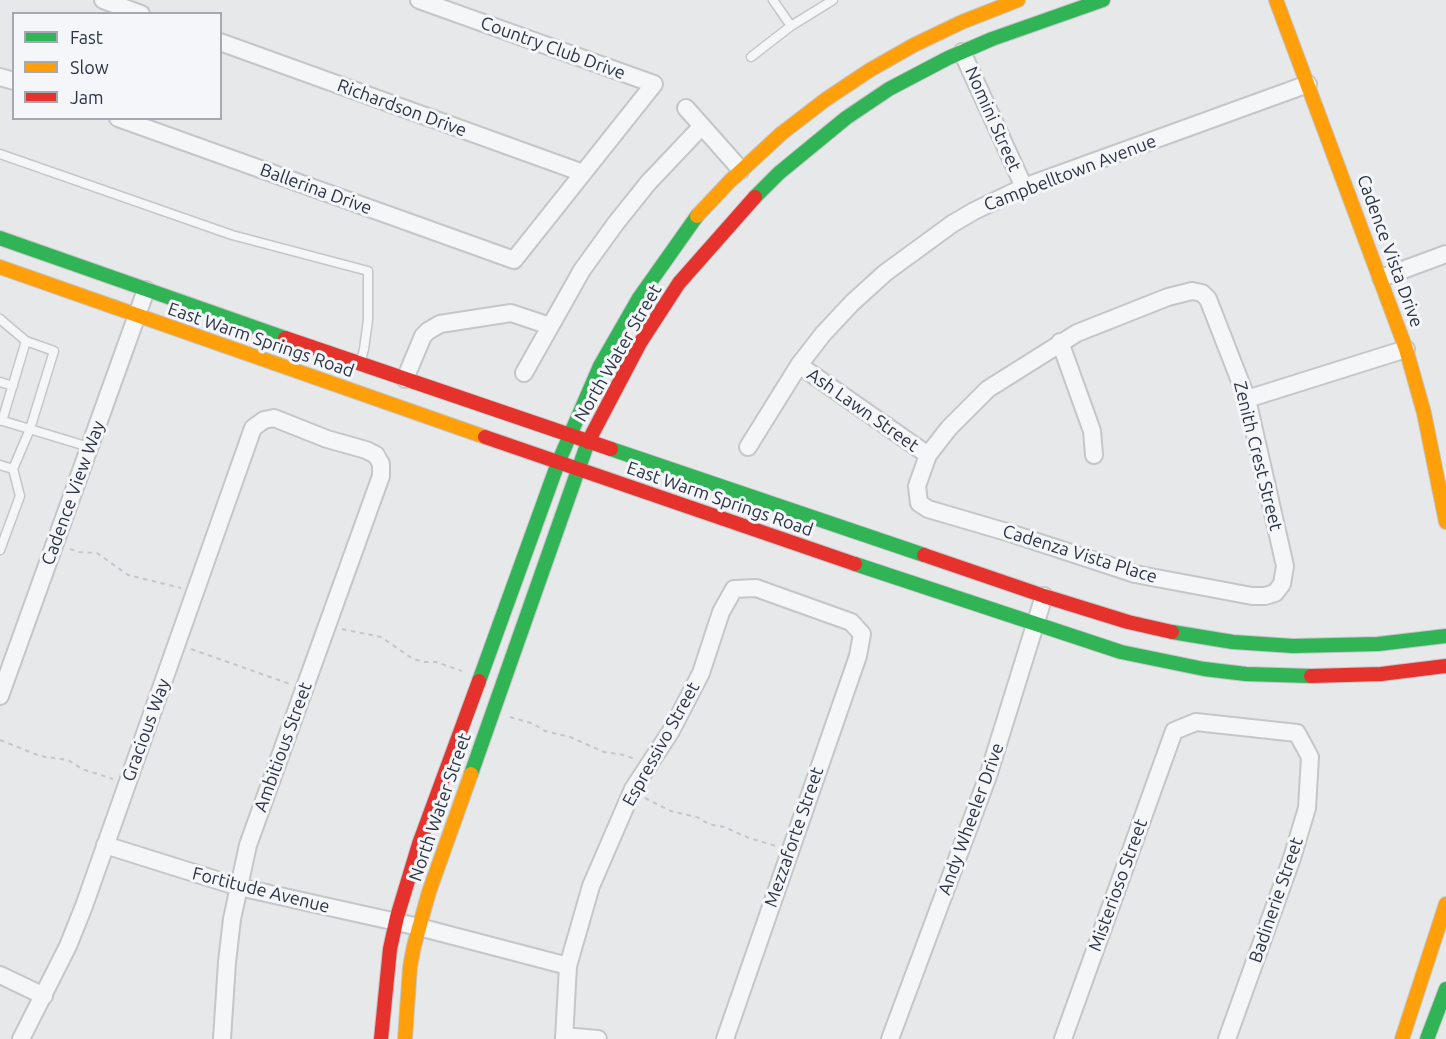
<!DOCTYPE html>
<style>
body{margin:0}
#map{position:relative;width:1446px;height:1039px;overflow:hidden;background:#e6e8ea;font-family:Ubuntu,sans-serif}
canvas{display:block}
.legend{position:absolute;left:12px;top:12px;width:210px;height:108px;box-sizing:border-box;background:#f4f6f9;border:2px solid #a4a8b1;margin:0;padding:8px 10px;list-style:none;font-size:18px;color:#2b3445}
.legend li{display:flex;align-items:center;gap:12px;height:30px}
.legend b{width:30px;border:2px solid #a4a8b1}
</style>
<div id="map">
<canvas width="1446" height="1039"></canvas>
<ul class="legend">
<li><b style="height:8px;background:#30b455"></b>Fast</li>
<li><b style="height:8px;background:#ff9f0a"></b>Slow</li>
<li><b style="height:8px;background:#e5322d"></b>Jam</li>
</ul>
</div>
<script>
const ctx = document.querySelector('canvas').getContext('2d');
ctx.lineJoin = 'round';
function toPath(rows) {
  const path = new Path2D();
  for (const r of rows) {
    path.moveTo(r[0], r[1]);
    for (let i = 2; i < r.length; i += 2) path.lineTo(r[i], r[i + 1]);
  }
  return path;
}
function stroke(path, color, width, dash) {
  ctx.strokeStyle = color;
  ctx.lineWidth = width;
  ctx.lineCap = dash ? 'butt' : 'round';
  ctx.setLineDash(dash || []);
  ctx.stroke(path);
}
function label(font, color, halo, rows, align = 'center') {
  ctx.font = font + ' Ubuntu,sans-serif';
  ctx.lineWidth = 6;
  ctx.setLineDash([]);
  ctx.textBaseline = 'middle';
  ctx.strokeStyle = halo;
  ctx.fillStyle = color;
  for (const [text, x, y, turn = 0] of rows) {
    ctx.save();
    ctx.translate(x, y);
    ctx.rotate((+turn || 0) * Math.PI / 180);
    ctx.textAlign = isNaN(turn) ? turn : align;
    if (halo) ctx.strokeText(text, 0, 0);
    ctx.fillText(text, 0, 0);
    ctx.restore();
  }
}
const path = toPath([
 [70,549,79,552,97,553,128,575,181,588],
 [342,629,381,637,413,659,425,662,436,662,462,671],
 [191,649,290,684],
 [510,717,534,724,545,731,570,737,604,752,625,755,634,759],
 [0,740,40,756,68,760,82,769,113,779],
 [645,798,671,811,700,818,708,824,724,827,749,838,776,846]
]);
const lane = toPath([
 [773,0,791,26],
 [751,57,791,26,833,0],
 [0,154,232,235,368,271,368,320,364,349,360,364],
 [0,319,26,341],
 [0,382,13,386],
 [0,420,89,447],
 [0,465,13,469],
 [0,550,20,496,13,469,30,429,54,351,26,341,2,421]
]);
const street = toPath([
 [103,0,141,14],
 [220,42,583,173],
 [962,52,1024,187],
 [0,77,14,81],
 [686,108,741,170],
 [118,118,514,260,654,84,419,0],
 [1381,278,1446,254],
 [1192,291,1202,293,1208,299,1247,399,1285,566,1282,584,1275,593,1265,596,1252,596,1135,574,1010,533,928,509,919,503,917,486,928,455,949,428,988,389,1077,333,1168,297,1192,291],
 [1060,342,1092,431,1094,455],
 [799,365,928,455],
 [524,373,582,270,616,223,648,183,702,126],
 [405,379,423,336,428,331,440,324,511,313,550,326],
 [1247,399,1406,349],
 [748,447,799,365,823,334,852,303,885,273,952,224,974,211,1024,187,1308,84],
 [0,696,146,290],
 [105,845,239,887,419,927,568,966],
 [0,975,44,996],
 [564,1036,598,1039],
 [21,1039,68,946,84,906,253,428,264,420,274,418,327,439,366,450,376,455,381,464,381,476,248,845,232,919,227,962,222,1039],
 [564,1039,568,966,591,886,633,789,671,731,701,673,721,612,734,589,756,588,851,622,862,634,858,656,725,1039],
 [890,1039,988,776,1044,596],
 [1063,1039,1174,731,1196,722,1297,733,1310,757,1307,808,1292,858,1227,1039]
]);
const fast = toPath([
 [755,197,779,173,846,118,889,89,948,58,992,39,1103,0],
 [0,238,285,338],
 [611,449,924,555],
 [855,564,1121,652,1204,669,1246,674,1311,676],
 [1172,632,1233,642,1293,646,1378,644,1446,636],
 [479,681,558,463,600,366,639,298,697,216],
 [471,774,588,442],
 [1427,1039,1446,989]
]);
const slow = toPath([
 [1276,0,1406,349,1424,413,1446,522],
 [697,216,730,181,782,133,825,100,870,70,914,45,962,22,1018,0],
 [0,267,485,437],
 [405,1039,410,967,414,946,429,892,471,774],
 [1402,1039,1446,904]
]);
const jam = toPath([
 [285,338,611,449],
 [485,437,855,564],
 [588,442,640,343,679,283,755,197],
 [924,555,1044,596,1128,622,1172,632],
 [1311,676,1381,674,1446,666],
 [381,1039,390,949,397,917,419,844,479,681]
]);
const streetNames = [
 ["Country Club Drive",553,48,20],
 ["Richardson Drive",402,108,20],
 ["Nomini Street",993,119,66],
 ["Campbelltown Avenue",1070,173,-21],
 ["Ballerina Drive",316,189,20],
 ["Cadence Vista Drive",1390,251,70],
 ["East Warm Springs Road",261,340,19],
 ["North Water Street",618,353,-60],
 ["Ash Lawn Street",863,410,35],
 ["Zenith Crest Street",1258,456,76],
 ["Cadence View Way",73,493,-70],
 ["East Warm Springs Road",720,499,19],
 ["Cadenza Vista Place",1080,554,17],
 ["Gracious Way",146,730,-70],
 ["Espressivo Street",661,744,-61],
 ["Ambitious Street",283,747,-70],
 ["North Water Street",440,807,-71],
 ["Andy Wheeler Drive",971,819,-70],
 ["Mezzaforte Street",794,837,-71],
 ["Misterioso Street",1118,885,-70],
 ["Fortitude Avenue",261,890,14],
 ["Badinerie Street",1276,900,-71]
];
stroke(lane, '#c4c6c8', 11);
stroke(street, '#c4c6c8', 20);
stroke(fast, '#c4c6c8', 16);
stroke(slow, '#c4c6c8', 16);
stroke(jam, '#c4c6c8', 16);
stroke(path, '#c5c6ca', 2, [4.5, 4.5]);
stroke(lane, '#f5f6f7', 8);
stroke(street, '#f5f6f7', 16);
stroke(fast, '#30b455', 14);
stroke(slow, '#ff9f0a', 14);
stroke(jam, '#e5322d', 14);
label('18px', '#2b3445', '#f4f6f9', streetNames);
</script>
